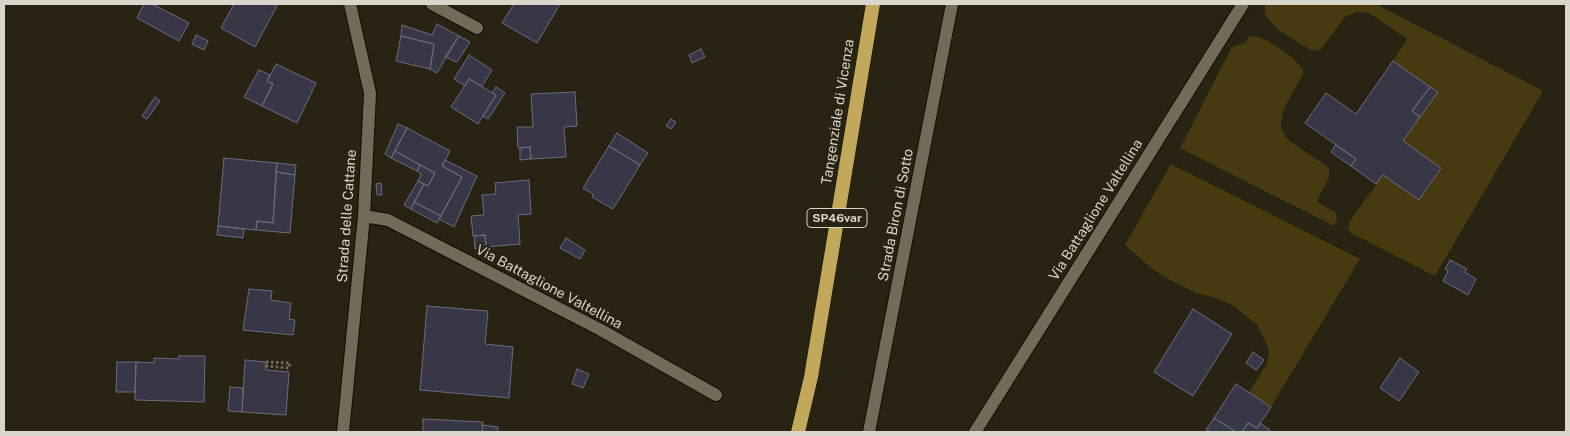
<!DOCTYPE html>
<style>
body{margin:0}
#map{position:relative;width:1570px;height:436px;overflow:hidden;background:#282313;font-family:"Public Sans",sans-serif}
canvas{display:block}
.frame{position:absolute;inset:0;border:5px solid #d9d6cc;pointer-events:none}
</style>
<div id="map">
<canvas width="1570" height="436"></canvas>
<div class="frame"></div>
</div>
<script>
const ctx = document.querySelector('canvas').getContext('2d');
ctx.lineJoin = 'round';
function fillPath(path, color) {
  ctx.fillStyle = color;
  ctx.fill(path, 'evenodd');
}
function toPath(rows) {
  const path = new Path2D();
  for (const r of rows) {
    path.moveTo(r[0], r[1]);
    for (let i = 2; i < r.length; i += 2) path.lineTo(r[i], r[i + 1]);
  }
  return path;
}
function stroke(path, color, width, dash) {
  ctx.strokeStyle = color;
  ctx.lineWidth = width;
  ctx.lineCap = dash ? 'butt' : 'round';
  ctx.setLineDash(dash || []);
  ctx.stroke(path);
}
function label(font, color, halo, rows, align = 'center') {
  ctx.font = font + ' "Public Sans",sans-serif';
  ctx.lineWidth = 4.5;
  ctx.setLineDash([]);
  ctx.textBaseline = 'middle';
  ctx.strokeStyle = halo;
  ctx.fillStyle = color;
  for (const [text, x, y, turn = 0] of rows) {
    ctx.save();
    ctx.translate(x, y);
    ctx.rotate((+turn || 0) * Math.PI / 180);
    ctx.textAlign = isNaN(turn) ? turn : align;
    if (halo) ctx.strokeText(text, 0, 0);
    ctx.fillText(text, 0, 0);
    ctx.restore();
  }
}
const green = toPath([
 [1265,4,1376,4,1543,91,1435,276,1351,233,1348,228,1349,222,1383,175,1419,200,1441,169,1403,141,1437,92,1393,61,1407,39,1369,13,1357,12,1345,17,1321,49,1317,51,1311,50,1280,31,1268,19,1265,13],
 [1250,36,1258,37,1268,41,1282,50,1293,58,1303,70,1303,74,1284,108,1281,122,1281,128,1285,136,1290,141,1329,168,1329,178,1317,201,1336,213,1337,220,1334,226,1180,148,1232,47,1245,43],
 [1171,164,1360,259,1271,407,1249,392,1267,364,1269,352,1265,340,1257,325,1235,307,1217,298,1196,293,1166,278,1151,268,1125,245]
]);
const building = toPath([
 [144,4,152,4,189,23,179,41,137,18,144,4],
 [234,4,278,4,255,47,221,28,234,4],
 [514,4,560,4,537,43,502,23,514,4],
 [437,24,459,36,437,73,430,69,434,44,401,36,402,25,432,35,437,24],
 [196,35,208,41,204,50,192,44,196,35],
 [401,36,434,44,430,69,396,61,401,36],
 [459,36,470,42,457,62,445,57,459,36],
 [701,49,705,57,692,63,689,55,701,49],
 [469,55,492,70,482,86,469,79,465,86,454,79,469,55],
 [1393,61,1430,87,1412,111,1420,117,1403,141,1441,168,1419,200,1383,175,1376,184,1351,166,1356,159,1305,123,1326,93,1356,114,1393,61],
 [276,64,316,83,297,123,262,106,273,84,267,81,276,64],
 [259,70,270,75,267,81,273,84,262,106,244,97,259,70],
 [469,79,496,95,478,124,451,107,469,79],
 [496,87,505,93,488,119,483,116,496,95,492,93,496,87],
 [1430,87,1438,92,1420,117,1412,111,1430,87],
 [575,92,577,126,564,127,566,157,531,159,530,147,518,148,517,127,533,127,531,94,575,92],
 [155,97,160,101,147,119,142,116,155,97],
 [671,119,676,122,671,129,666,126,671,119],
 [398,124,407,128,391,158,385,154,398,124],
 [407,128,450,151,442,166,462,177,441,216,414,202,424,184,428,186,435,173,395,151,407,128],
 [617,133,648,153,640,165,609,146,617,133],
 [1336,145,1356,159,1351,166,1331,152,1336,145],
 [609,146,640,165,613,209,592,197,593,194,583,188,609,146],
 [530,147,531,159,520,160,520,148,530,147],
 [395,151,420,165,417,171,391,158,395,151],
 [224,158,277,163,273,223,257,221,256,230,218,226,224,158],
 [445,160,477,176,454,227,439,219,462,177,442,166,445,160],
 [277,163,296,165,295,175,276,172,277,163],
 [420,165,435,173,428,186,418,181,421,174,417,171,420,165],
 [276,172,295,175,290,233,256,230,257,221,273,223,276,172],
 [529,180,531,214,518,215,520,244,486,247,485,235,473,236,471,216,484,215,482,195,496,194,495,183,529,180],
 [418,181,424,184,411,209,404,205,418,181],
 [381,183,382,195,377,195,376,184,381,183],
 [414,202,441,216,437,223,411,209,414,202],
 [218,226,244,229,243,238,217,235,218,226],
 [485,235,486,247,475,249,474,236,485,235],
 [566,238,585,250,580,259,560,248,566,238],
 [1450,260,1467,269,1465,272,1476,279,1468,295,1443,281,1448,271,1445,269,1450,260],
 [249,289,272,291,271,300,291,303,289,319,295,320,293,335,243,330,249,289],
 [427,306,488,311,485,344,513,347,509,398,420,390,427,306],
 [1193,309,1232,334,1193,396,1154,372,1193,309],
 [1253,352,1264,360,1256,370,1246,363,1253,352],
 [179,356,205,356,204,402,135,400,136,362,154,363,154,358,179,359,179,356],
 [1400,358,1419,372,1399,401,1380,388,1400,358],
 [245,360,266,362,266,370,289,372,286,415,242,412,245,360],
 [117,362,136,362,135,392,116,392,117,362],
 [577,369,589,374,583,388,572,384,577,369],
 [1236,384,1271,407,1257,428,1248,423,1242,432,1236,432,1214,418,1236,384],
 [230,387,243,388,242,412,228,411,230,387],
 [1214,418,1236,432,1211,432,1206,430,1214,418],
 [423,419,483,422,482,432,423,432,423,419],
 [1248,423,1257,428,1260,423,1270,430,1269,432,1242,432,1248,423],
 [483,425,498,427,498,432,482,432,483,425]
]);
const path = toPath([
 [266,362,290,363,289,368,266,366,266,362]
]);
const minor = toPath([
 [432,4,477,28],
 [364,216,388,220,601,330,716,395],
 [343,432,364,216,370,93,350,4],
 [975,432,1243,4]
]);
const tertiary = toPath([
 [869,432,952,4]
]);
const trunk = toPath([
 [798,432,811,377,873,4]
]);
const shields = [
 [837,218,60]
];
const shieldNames = [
 ["SP46var",837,218]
];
const streetNames = [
 ["Tangenziale di Vicenza",838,112,-81],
 ["Via Battaglione Valtellina",1096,210,-58],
 ["Strada Biron di Sotto",896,215,-79],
 ["Strada delle Cattane",347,216,-86],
 ["Via Battaglione Valtellina",549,287,28]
];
fillPath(green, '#473a10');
fillPath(building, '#383748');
stroke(building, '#6c6c7f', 1);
stroke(minor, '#110c01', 14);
stroke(tertiary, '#110c01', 14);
stroke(trunk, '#110c01', 15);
stroke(path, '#706c5e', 3, [2.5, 2.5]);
stroke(minor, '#716b59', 12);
stroke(tertiary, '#716b59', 12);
stroke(trunk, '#c1a85a', 14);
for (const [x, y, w] of shields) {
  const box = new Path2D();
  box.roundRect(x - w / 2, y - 9.5, w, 19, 4);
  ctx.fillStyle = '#282313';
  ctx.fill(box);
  stroke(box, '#d9d6cc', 1);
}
label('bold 12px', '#d9d6cc', null, shieldNames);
label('14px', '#d9d6cc', '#282313', streetNames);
</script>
